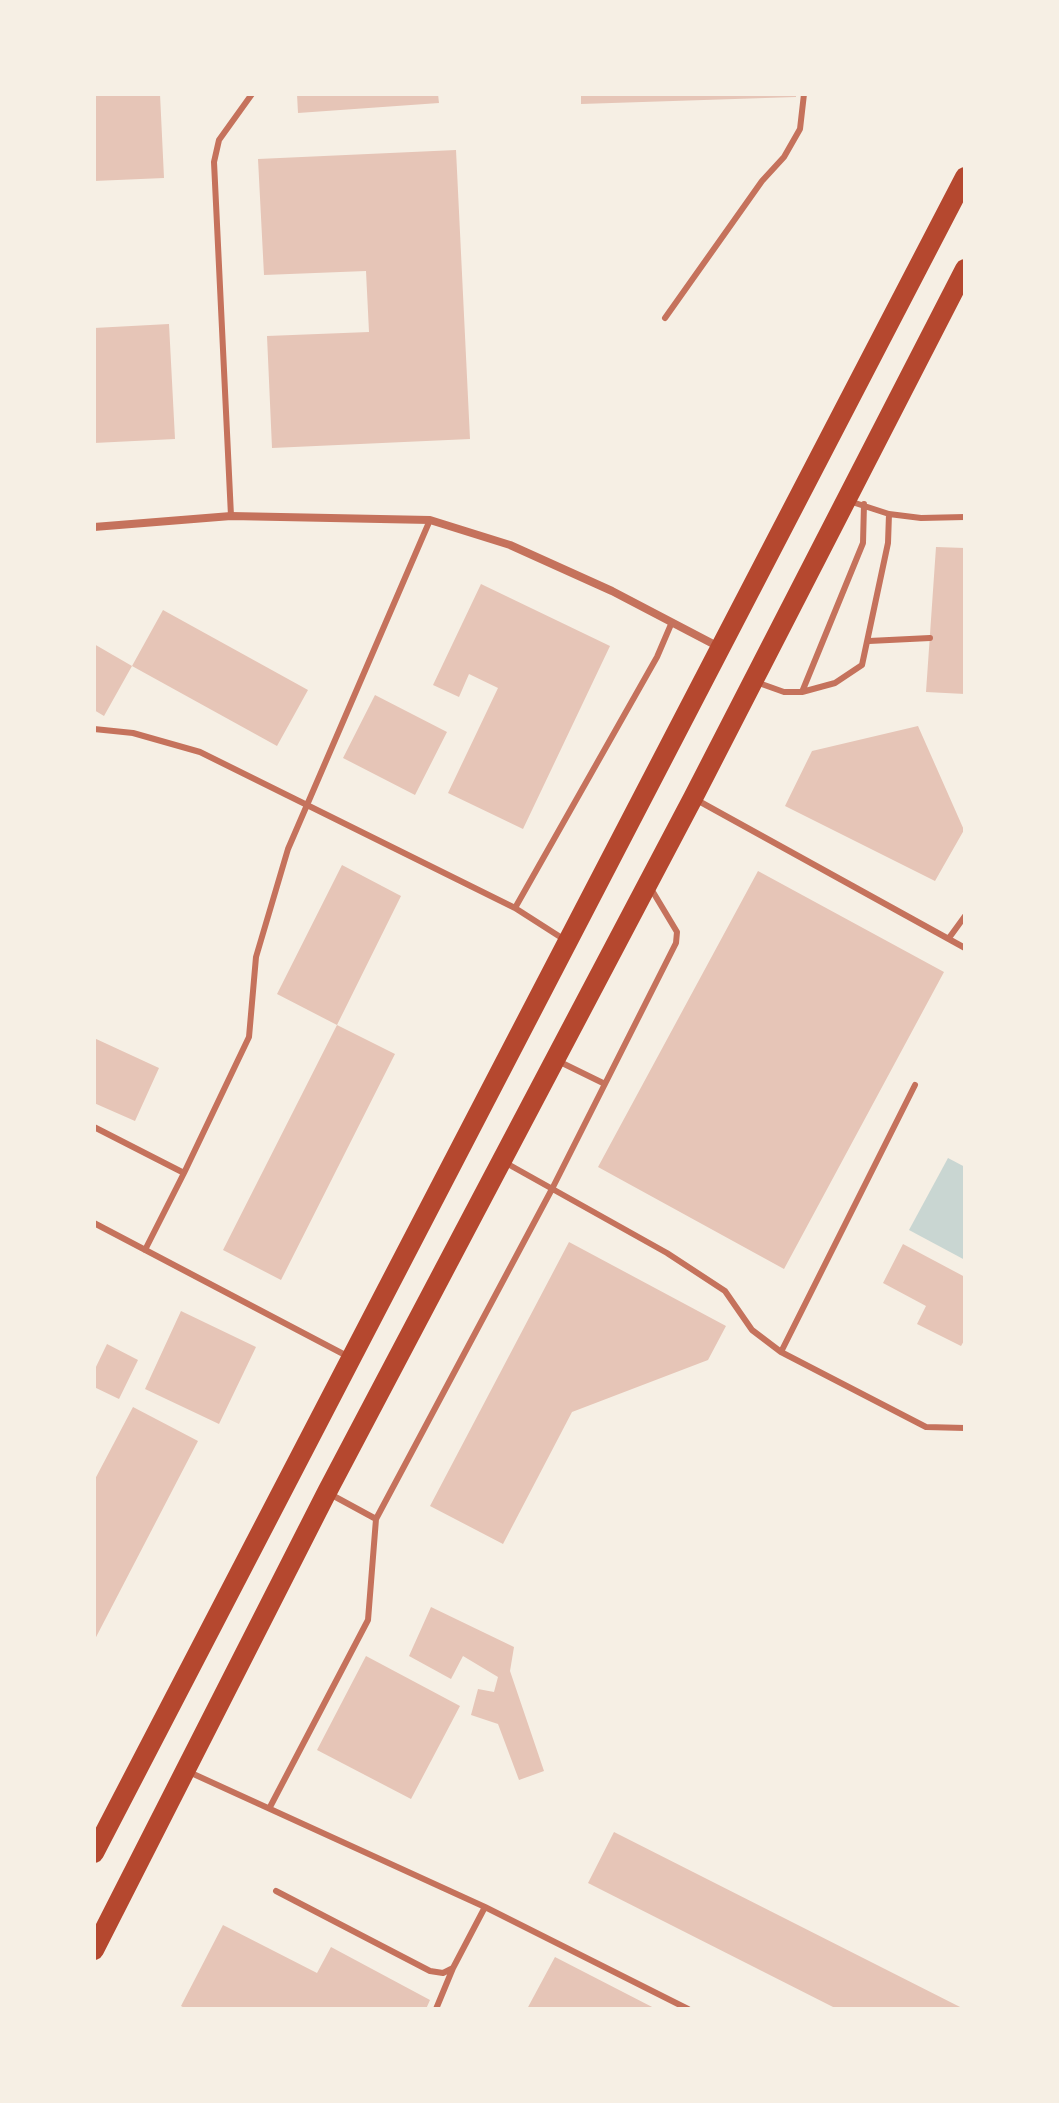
<!DOCTYPE html>
<style>
body{margin:0}
#map{position:relative;width:1059px;height:2103px;overflow:hidden;background:#f6efe4;font-family:"Source Serif 4",serif}
canvas{display:block}
.frame{position:absolute;inset:0;border:96px solid #f6efe4;pointer-events:none}
</style>
<div id="map">
<canvas width="1059" height="2103"></canvas>
<div class="frame"></div>
</div>
<script>
const ctx = document.querySelector('canvas').getContext('2d');
ctx.lineJoin = 'round';
function fillPath(path, color) {
  ctx.fillStyle = color;
  ctx.fill(path, 'evenodd');
}
function toPath(rows) {
  const path = new Path2D();
  for (const r of rows) {
    path.moveTo(r[0], r[1]);
    for (let i = 2; i < r.length; i += 2) path.lineTo(r[i], r[i + 1]);
  }
  return path;
}
function stroke(path, color, width, dash) {
  ctx.strokeStyle = color;
  ctx.lineWidth = width;
  ctx.lineCap = dash ? 'butt' : 'round';
  ctx.setLineDash(dash || []);
  ctx.stroke(path);
}
const water = toPath([
 [948,1158,965,1167,965,1260,909,1230]
]);
const building = toPath([
 [94,94,160,94,164,178,94,181],
 [297,94,438,94,439,103,298,113],
 [581,94,796,94,796,97,581,104],
 [456,150,470,439,272,448,267,336,369,332,366,271,264,275,258,159],
 [169,324,175,439,94,443,94,328],
 [936,547,965,548,965,694,926,692],
 [481,584,610,646,523,829,448,793,498,688,469,674,459,697,433,685],
 [163,610,308,690,277,746,132,666],
 [94,644,132,666,104,716,94,710],
 [375,695,447,732,415,795,343,758],
 [918,726,964,830,935,881,785,806,812,751],
 [342,865,401,896,337,1025,277,994],
 [758,871,944,972,784,1269,598,1167],
 [337,1025,395,1054,281,1280,223,1250],
 [94,1038,159,1068,135,1121,94,1103],
 [569,1242,726,1326,708,1360,572,1412,503,1544,430,1506],
 [903,1244,965,1277,965,1339,961,1346,917,1324,926,1306,883,1283],
 [181,1311,256,1347,219,1424,145,1389],
 [107,1344,138,1360,119,1399,94,1387,94,1371],
 [133,1407,198,1441,94,1641,94,1481],
 [431,1607,514,1647,510,1671,544,1771,519,1780,498,1724,471,1715,478,1689,494,1692,498,1677,463,1656,451,1679,409,1656],
 [366,1656,460,1706,411,1799,317,1750],
 [614,1832,964,2009,837,2009,588,1883],
 [223,1925,317,1973,331,1947,430,2000,426,2009,186,2009,181,2006],
 [555,1957,656,2009,527,2009]
]);
const service = toPath([
 [665,318,762,181,784,157,800,129,804,94],
 [849,501,889,514,921,518,965,517],
 [231,516,214,162,219,140,252,94],
 [869,641,930,638],
 [756,682,784,692,802,692,835,683,862,665,888,543,889,514],
 [802,692,863,543,864,504],
 [94,729,133,733,200,752,515,908,565,940],
 [695,799,965,948],
 [515,908,657,657,672,622],
 [949,938,965,916],
 [558,1061,605,1084],
 [94,1127,184,1173,249,1037,256,957,288,849,430,520],
 [506,1163,667,1253,725,1291,752,1330,781,1352,926,1427,965,1428],
 [94,1223,349,1357],
 [145,1250,184,1173],
 [781,1352,915,1085],
 [330,1494,376,1519],
 [189,1772,485,1907,688,2009],
 [270,1807,368,1620,376,1519,552,1189,676,943,677,932,650,887],
 [276,1891,430,1971,443,1973,453,1968,485,1907],
 [436,2009,453,1968]
]);
const minor = toPath([
 [94,527,231,516,430,520,510,545,612,591,719,647]
]);
const primary = toPath([
 [94,1853,965,177],
 [94,1950,327,1492,693,798,965,269]
]);
fillPath(water, '#c9d6d2');
fillPath(building, '#e6c5b7');
stroke(service, '#c5725c', 6);
stroke(minor, '#c5725c', 8);
stroke(primary, '#b5482f', 20);
</script>
